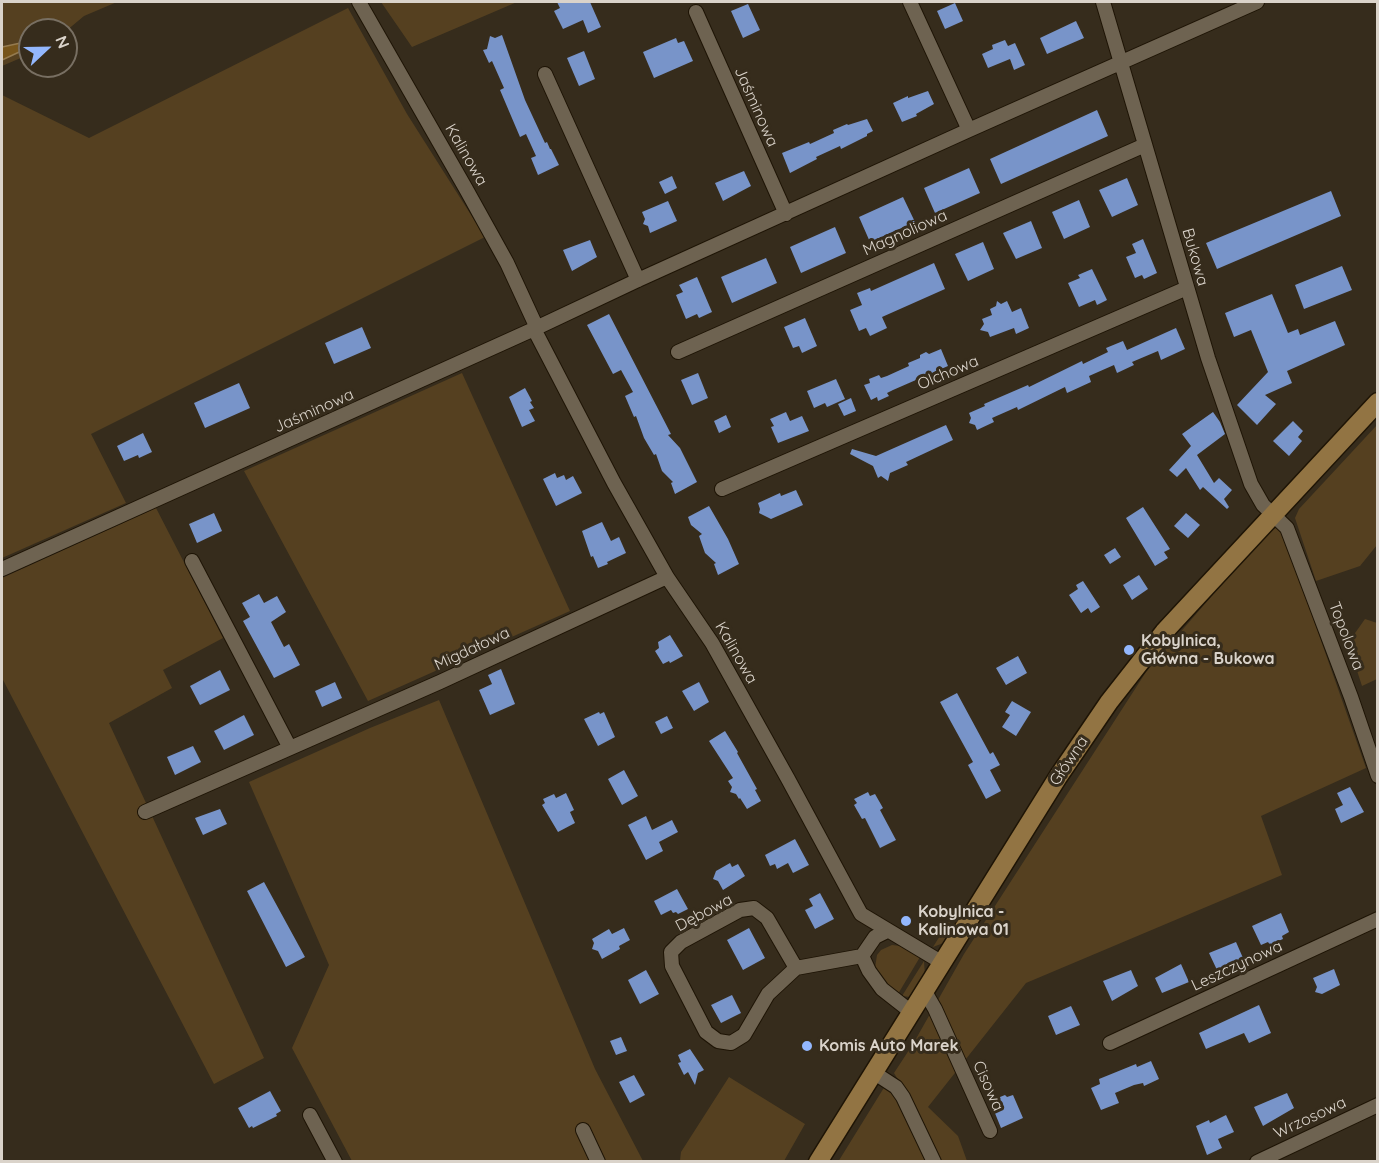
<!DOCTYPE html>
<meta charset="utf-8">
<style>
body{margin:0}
#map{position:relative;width:1379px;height:1163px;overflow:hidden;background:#362c1c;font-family:Quicksand,sans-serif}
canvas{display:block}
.frame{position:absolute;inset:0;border:3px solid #dad3ca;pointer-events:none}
.north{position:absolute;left:18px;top:18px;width:60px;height:60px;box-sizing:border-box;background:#362c1c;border:2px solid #786f62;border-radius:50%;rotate:68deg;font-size:16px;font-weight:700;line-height:24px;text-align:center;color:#dad3ca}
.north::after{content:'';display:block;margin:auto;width:21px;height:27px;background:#93b7fd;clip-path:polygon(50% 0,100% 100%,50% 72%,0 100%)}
</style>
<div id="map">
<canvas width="1379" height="1163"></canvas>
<div class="frame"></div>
<div class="north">N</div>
</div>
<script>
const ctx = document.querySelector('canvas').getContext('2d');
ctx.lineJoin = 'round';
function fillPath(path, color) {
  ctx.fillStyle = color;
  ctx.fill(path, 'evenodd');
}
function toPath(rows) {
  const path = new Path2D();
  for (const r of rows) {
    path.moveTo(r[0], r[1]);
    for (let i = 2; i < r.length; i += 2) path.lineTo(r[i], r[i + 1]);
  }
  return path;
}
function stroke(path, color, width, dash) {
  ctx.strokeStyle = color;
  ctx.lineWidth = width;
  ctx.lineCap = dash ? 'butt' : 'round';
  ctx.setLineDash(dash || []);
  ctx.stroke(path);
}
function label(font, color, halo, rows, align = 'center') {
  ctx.font = font + ' Quicksand,sans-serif';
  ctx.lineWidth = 6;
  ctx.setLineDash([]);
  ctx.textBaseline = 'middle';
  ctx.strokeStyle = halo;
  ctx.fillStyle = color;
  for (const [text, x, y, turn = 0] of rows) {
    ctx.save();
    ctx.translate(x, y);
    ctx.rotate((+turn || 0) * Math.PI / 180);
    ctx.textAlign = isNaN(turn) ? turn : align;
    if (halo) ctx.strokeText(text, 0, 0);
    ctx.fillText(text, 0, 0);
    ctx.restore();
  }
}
const green = toPath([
 [2,2,117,2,84,16,66,31,30,30,30,54,2,66],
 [381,2,517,2,412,47],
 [348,8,407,114,485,237,91,434,126,503,2,558,2,95,89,138],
 [462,373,570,611,368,701,244,471],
 [1377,425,1377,545,1360,566,1316,581,1295,518,1299,509],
 [156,508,223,638,163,670,172,688,109,723,264,1058,214,1084,2,678,2,578],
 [1276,528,1282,530,1284,536,1366,768,1261,816,1282,875,1026,983,928,1107,958,1136,967,1161,941,1161,912,1103,894,1073,913,1044,964,954,1146,672,1267,532],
 [1365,619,1377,623,1377,679,1362,686,1348,643],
 [439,700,595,1069,643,1161,352,1161,292,1048,329,965,249,782,370,728],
 [953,915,956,924,946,942,933,947],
 [892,945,900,946,920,957,898,994,884,981,875,968,877,955,881,950],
 [924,961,925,976,914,994,910,997,902,996],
 [729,1077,805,1124,784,1161,680,1161,681,1152],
 [885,1086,891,1091,901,1104,928,1162,838,1162]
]);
const water = toPath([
 [30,41,30,47,2,60,2,47,30,41]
]);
const building = toPath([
 [557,2,590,2,601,27,588,33,583,20,563,29,554,11,560,8],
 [955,3,963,21,945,29,937,11],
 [748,4,760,30,743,38,731,11],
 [1076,21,1084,38,1047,54,1040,38],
 [502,35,525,100,545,143,547,142,550,149,551,149,559,165,538,175,531,158,536,156,526,134,520,137,500,90,504,88,492,61,489,63,483,50,487,49,490,36,495,38],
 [676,38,678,43,684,41,693,61,654,78,643,52],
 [1005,40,1008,46,1015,43,1025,65,1014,70,1010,59,988,68,982,54,993,49,992,45],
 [584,51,595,79,579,86,567,58],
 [928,91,934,104,916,114,917,116,902,122,893,103,908,96,908,98],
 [1097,110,1108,136,1001,184,990,159],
 [867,119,873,131,867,134,867,136,841,149,840,146,816,157,817,159,790,173,782,153,809,142,810,144,834,133,833,130,847,124,848,125],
 [969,168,980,193,935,213,924,188],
 [744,171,751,186,723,201,715,183],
 [672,176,677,188,665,194,659,182],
 [1127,178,1138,205,1112,217,1099,190],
 [1331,191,1341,216,1217,269,1206,243],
 [903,197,915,222,870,242,859,217],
 [1079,200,1090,227,1064,239,1052,212],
 [668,201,677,221,650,233,648,226,643,224,645,219,642,212],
 [1031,221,1042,248,1016,259,1003,233],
 [835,227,846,253,801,273,790,247],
 [1143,239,1157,273,1144,279,1142,275,1135,278,1126,257,1136,253,1132,244],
 [590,240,597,257,572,271,563,250],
 [983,242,994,269,968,281,955,254],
 [766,258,777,283,732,303,721,277],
 [934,263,945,289,882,317,887,328,870,336,866,328,859,331,850,310,862,305,857,293,870,288,871,291],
 [1342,266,1352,290,1304,309,1295,285],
 [1092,269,1107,300,1097,305,1095,300,1079,307,1068,283,1080,278,1078,275],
 [697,277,712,312,699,318,697,314,686,319,676,295,683,292,679,285],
 [1272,294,1288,333,1298,329,1300,335,1335,321,1345,345,1287,371,1292,383,1265,395,1276,404,1257,425,1237,405,1268,372,1251,330,1234,337,1225,313],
 [997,301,1001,304,1007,301,1012,312,1021,308,1029,328,1016,334,1014,328,990,337,988,332,980,330,984,324,982,319,992,315,990,309,996,306],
 [609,314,671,434,668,435,680,448,697,482,675,494,671,483,673,482,662,471,656,454,654,455,644,438,636,416,634,417,625,396,633,392,621,370,613,374,587,325],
 [805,318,817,346,802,353,799,346,793,348,784,327],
 [362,327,371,348,334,364,325,343],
 [1176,328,1185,349,1161,360,1158,351,1132,362,1134,365,1117,373,1114,365,1089,376,1091,382,1067,393,1065,387,1018,410,1017,407,992,418,994,422,977,430,975,425,969,423,971,418,969,413,985,406,984,404,1028,385,1029,387,1082,361,1083,364,1108,352,1106,348,1123,341,1127,350],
 [941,349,948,366,893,390,887,393,889,396,878,401,877,397,871,400,864,385,870,383,869,379,879,375,881,378,887,376,909,366,908,363,920,358,920,355,926,352,929,354],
 [698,373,708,398,692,405,681,380],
 [836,379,845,399,827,407,825,403,814,408,807,391],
 [239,383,250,408,205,428,194,403],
 [525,388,532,401,530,402,534,408,529,410,535,421,522,427,509,397],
 [851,398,856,411,844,416,838,404],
 [786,412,790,421,802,416,809,431,778,443,771,427,774,426,770,419],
 [1213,412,1220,422,1225,434,1197,455,1214,483,1219,478,1232,490,1224,499,1229,507,1227,509,1203,487,1200,490,1186,468,1177,477,1169,470,1191,446,1182,434],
 [726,415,731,427,719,433,714,421],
 [1293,421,1303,431,1298,437,1302,441,1289,456,1273,441],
 [946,425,953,440,906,462,908,465,890,473,888,481,881,476,878,478,873,466,850,454,852,449,876,456],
 [143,433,152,452,139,458,138,455,124,461,117,446],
 [555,473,557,478,564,475,566,480,573,476,582,493,556,506,543,479],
 [796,490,803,505,771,519,759,513,760,509,758,503,780,493,781,496],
 [709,506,728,539,739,564,718,575,714,564,716,563,705,553,699,536,702,534,691,525,688,517],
 [1143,507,1170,549,1164,552,1168,558,1155,566,1126,518],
 [214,513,222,531,197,543,189,524],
 [1186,513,1200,525,1188,538,1174,526],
 [602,522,611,541,619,537,626,553,607,562,608,564,598,568,593,556,591,557,582,531],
 [1115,548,1121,557,1110,564,1104,555],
 [1139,575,1148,589,1132,600,1123,585],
 [1083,581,1100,607,1091,613,1088,608,1081,613,1069,595,1078,589,1076,585],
 [259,594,264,603,277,596,286,612,271,622,284,647,289,644,300,665,274,678,243,621,250,617,242,603],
 [670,635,683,656,670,663,669,661,663,664,655,651,659,648,658,642],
 [1018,656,1027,673,1006,685,996,668],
 [501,669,515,704,490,715,479,690,492,684,488,675],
 [220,670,230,690,200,705,190,686],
 [335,682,342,698,322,707,315,691],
 [699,682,709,702,694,711,682,691],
 [957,693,990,754,993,752,1000,765,990,770,1001,791,986,799,968,765,973,762,940,702],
 [1012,701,1031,712,1016,736,1002,727,1010,715,1005,712],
 [599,712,600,714,604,712,615,737,598,746,584,719],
 [244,715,254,735,224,750,214,731],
 [667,716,673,728,661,734,655,722],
 [725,731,738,752,737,753,757,789,755,790,761,801,747,809,740,798,739,799,736,794,730,792,732,787,728,781,733,778,709,741],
 [193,746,201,762,175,775,167,757],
 [624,770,638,796,622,805,608,779],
 [1350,787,1364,812,1341,823,1335,809,1343,805,1337,793],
 [868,792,870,796,875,794,883,808,880,810,896,840,880,848,865,818,862,819,854,805,857,803,854,799],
 [566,793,574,810,570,812,575,823,558,832,542,805,545,803,543,799,554,794,556,798],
 [220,809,227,824,203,835,195,818],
 [646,816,652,830,672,820,678,832,659,842,663,851,646,860,628,825],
 [795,839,809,865,793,873,788,863,777,869,775,864,770,866,765,855],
 [730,863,732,867,738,864,745,876,723,890,718,881,713,879,716,871],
 [264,882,305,957,286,967,247,891],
 [677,889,688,909,678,914,676,912,673,913,671,910,661,915,654,901],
 [820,893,834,919,815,929,805,910,813,906,809,899],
 [1281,913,1289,932,1282,936,1283,939,1276,942,1270,945,1268,942,1261,945,1252,926],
 [624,928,630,940,619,946,620,949,602,959,598,951,592,949,594,943,592,939,609,929,612,934],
 [749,928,765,958,743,970,727,940],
 [1236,942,1243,958,1217,970,1209,953],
 [1181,964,1189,982,1162,993,1155,978],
 [1334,969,1340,985,1322,994,1315,992,1317,987,1313,978],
 [646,970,659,994,640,1004,628,980],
 [1131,970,1138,986,1112,1001,1103,981],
 [732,995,741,1013,721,1023,711,1005],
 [1259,1005,1271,1033,1249,1043,1244,1033,1206,1049,1199,1033],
 [1071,1006,1080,1025,1056,1035,1048,1016],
 [621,1037,627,1051,616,1055,610,1041],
 [690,1049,704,1070,698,1073,695,1085,688,1072,684,1075,678,1063,681,1062,678,1055],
 [1151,1061,1159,1079,1144,1086,1143,1083,1134,1085,1115,1093,1119,1103,1101,1110,1091,1088,1100,1084,1099,1079,1136,1064,1137,1067],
 [634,1075,645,1095,630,1103,619,1082],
 [270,1091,281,1111,276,1114,277,1116,253,1128,252,1126,249,1128,238,1108],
 [1287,1093,1294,1108,1263,1126,1254,1107],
 [1005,1095,1007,1097,1013,1095,1023,1118,1001,1128,990,1101],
 [1226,1115,1234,1132,1218,1139,1222,1148,1207,1155,1196,1126,1209,1120,1210,1123]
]);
const minor = toPath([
 [359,2,466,189,507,263,537,328],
 [910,2,969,130],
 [1103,2,1208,358,1251,484,1263,505,1287,528,1351,697,1378,776],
 [696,12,786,214],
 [545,74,638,280],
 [534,329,614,483,667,577,712,643,788,779,861,914,941,962],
 [678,352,1145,145],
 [722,489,1187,288],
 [192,561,290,748],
 [2,569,534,329,638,280,969,130,1257,2],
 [145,812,440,682,667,577],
 [862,956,869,971,882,989,910,1011],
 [862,956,875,937,887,931],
 [796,968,767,918,754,908,740,910,681,942,671,952,672,966,706,1032,718,1041,731,1043,744,1035,768,994,796,968,862,956],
 [924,990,935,1009,990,1131],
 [1110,1043,1378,919],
 [873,1072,896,1087,903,1097,934,1162],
 [310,1115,335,1162],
 [583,1130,598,1162],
 [1257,1162,1378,1105]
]);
const major = toPath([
 [818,1162,1058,777,1109,702,1164,632,1378,402]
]);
const markers = [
 [1129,650,6,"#93b7fd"],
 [906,921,6,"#93b7fd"],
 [807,1046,6,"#93b7fd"]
];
const streetNames = [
 ["Jaśminowa",756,107,66],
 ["Kalinowa",466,155,60],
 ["Magnoliowa",905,233,-24],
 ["Bukowa",1195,257,74],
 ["Olchowa",948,373,-23],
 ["Jaśminowa",314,411,-24],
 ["Topolowa",1346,636,69],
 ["Migdałowa",472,649,-25],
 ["Kalinowa",736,653,60],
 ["Główna",1069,761,-56],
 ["Dębowa",704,913,-28],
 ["Leszczynowa",1237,966,-25],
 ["Cisowa",988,1086,66],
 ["Wrzosowa",1310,1118,-25]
];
const poiNames = [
 ["Kobylnica,",1141,641],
 ["Główna - Bukowa",1141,659],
 ["Kobylnica -",918,912],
 ["Kalinowa 01",918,930],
 ["Komis Auto Marek",819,1046]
];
fillPath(green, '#554020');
fillPath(water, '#77551b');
stroke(water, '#957b50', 1.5);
fillPath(building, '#7894c9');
stroke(minor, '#1e1405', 16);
stroke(major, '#1e1405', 21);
stroke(minor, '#6e6351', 14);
stroke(major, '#927443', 18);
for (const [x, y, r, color] of markers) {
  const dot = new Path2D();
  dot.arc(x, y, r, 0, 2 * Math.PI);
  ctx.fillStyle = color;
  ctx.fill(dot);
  stroke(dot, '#362c1c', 2);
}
label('16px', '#dad3ca', '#362c1c', streetNames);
label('bold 16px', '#dad3ca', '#362c1c', poiNames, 'left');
</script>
